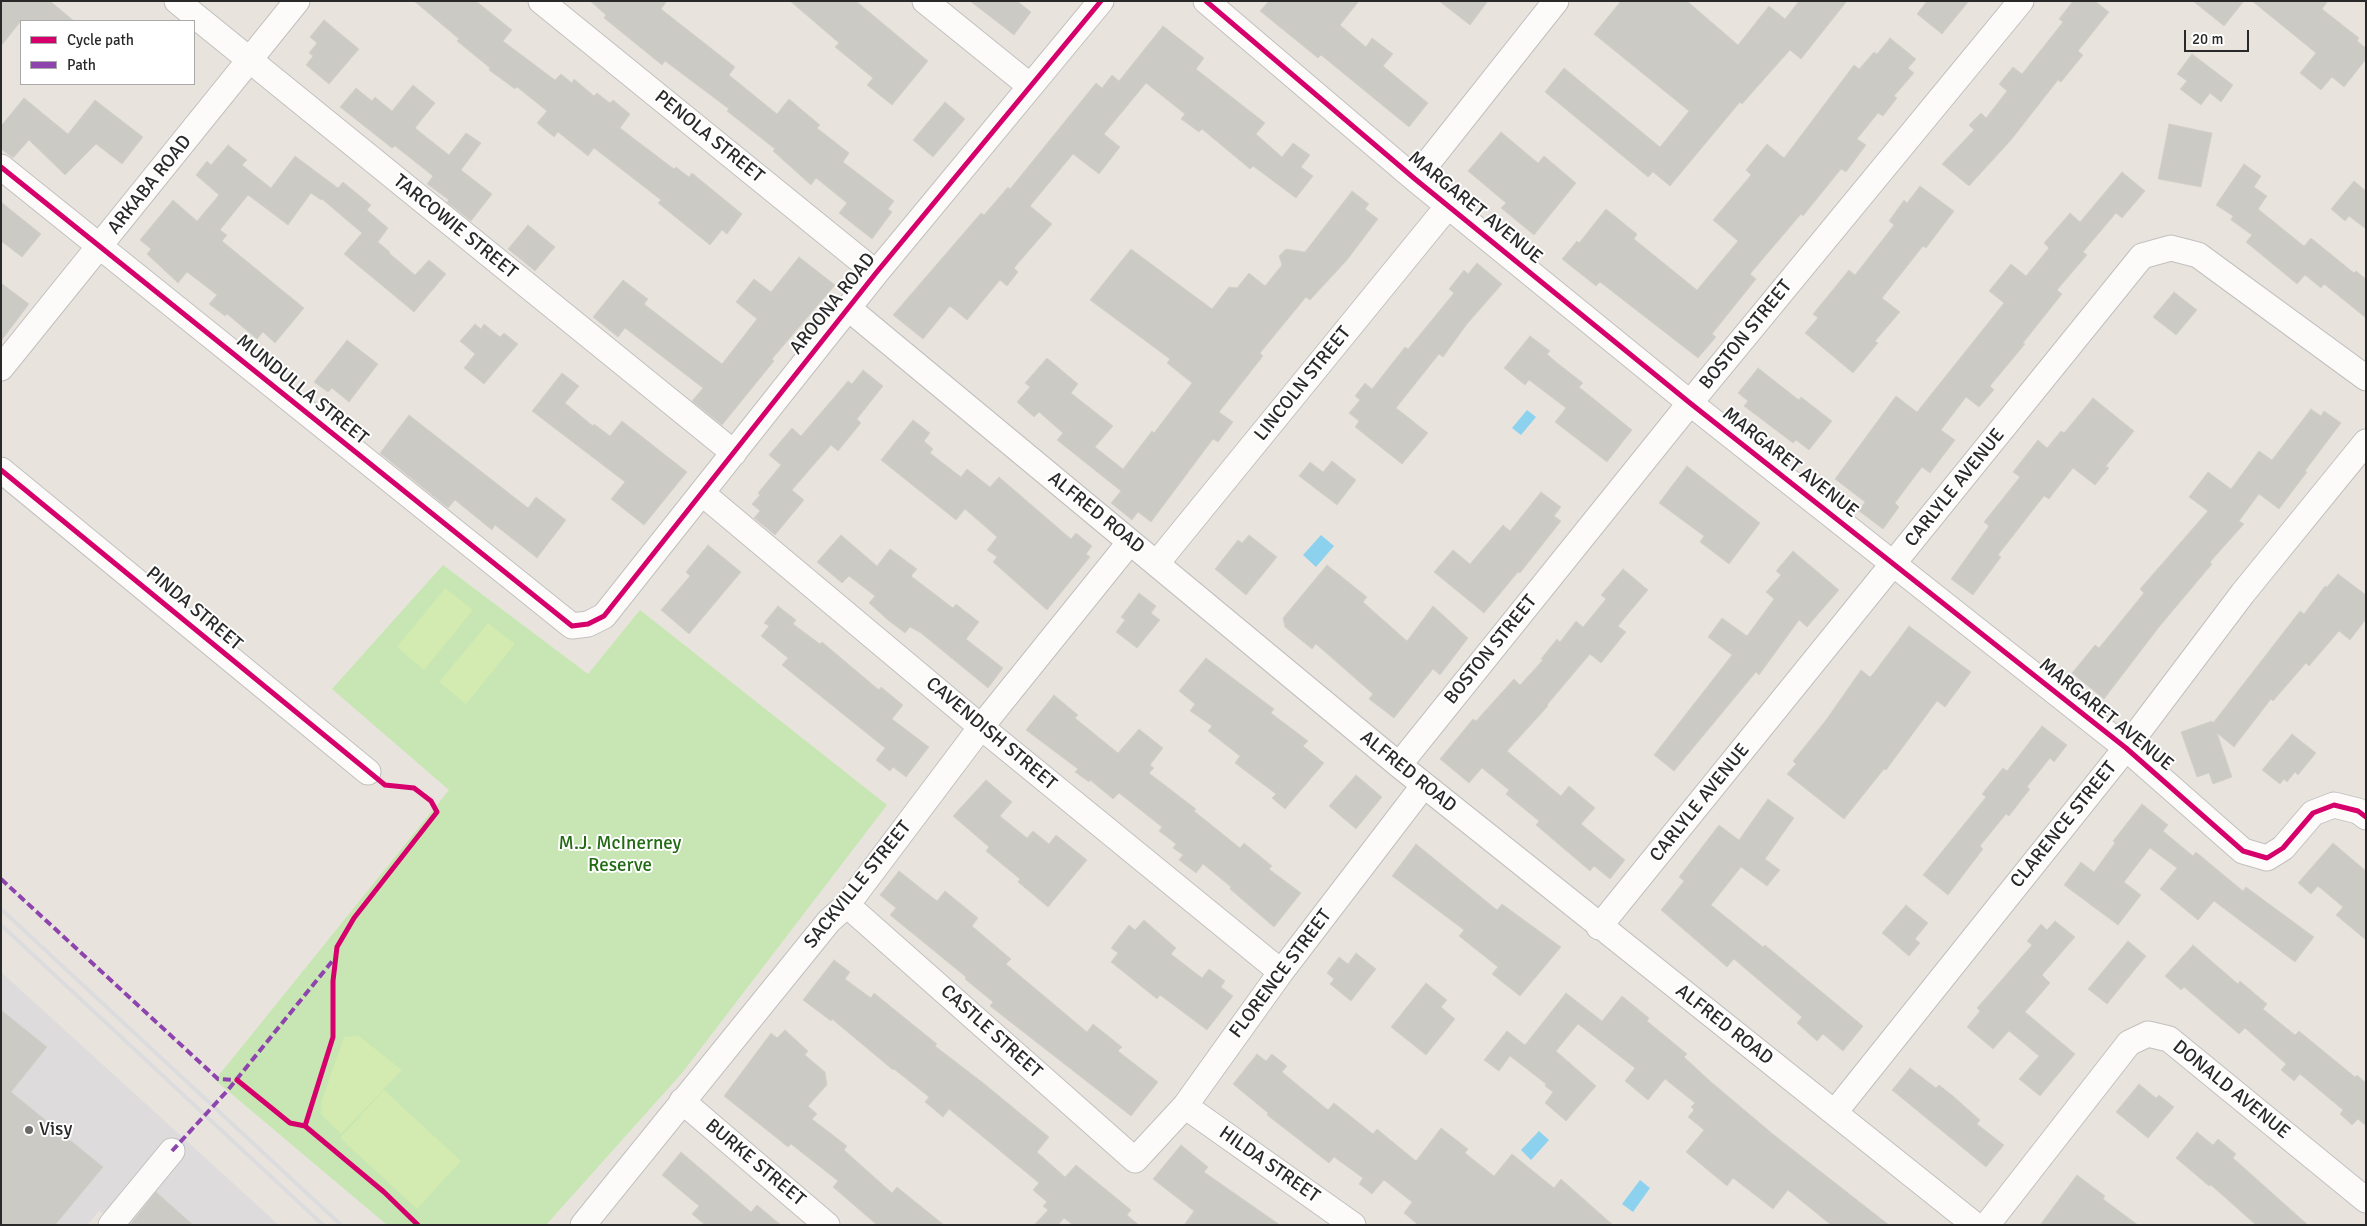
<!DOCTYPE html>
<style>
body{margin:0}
#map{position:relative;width:2367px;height:1226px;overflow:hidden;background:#e8e4dd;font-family:Signika,sans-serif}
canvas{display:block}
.frame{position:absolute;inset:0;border:2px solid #292929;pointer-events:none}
.legend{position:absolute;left:20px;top:20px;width:175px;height:65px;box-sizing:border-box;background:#fff;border:1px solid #a9a9a9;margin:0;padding:6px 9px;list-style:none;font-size:15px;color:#292929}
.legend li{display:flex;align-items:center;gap:10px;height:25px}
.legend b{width:25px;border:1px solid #a9a9a9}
.scale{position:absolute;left:2184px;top:30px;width:65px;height:22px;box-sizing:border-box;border:2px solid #292929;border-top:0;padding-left:6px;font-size:15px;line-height:18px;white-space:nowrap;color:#292929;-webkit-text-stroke:4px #fff;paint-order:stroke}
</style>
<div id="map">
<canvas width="2367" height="1226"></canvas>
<div class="frame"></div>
<ul class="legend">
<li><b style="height:6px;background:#d6006c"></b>Cycle path</li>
<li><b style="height:6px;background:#8e44ad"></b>Path</li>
</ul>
<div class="scale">20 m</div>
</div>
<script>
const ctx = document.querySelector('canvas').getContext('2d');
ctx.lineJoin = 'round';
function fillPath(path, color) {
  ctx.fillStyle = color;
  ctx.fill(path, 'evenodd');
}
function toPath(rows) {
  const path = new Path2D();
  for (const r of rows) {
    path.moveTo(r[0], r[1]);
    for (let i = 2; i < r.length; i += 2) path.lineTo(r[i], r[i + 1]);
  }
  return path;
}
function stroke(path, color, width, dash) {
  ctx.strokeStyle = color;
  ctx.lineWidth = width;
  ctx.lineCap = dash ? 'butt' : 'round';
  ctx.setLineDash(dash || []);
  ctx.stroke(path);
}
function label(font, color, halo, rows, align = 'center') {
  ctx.font = font + ' Signika,sans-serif';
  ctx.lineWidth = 4;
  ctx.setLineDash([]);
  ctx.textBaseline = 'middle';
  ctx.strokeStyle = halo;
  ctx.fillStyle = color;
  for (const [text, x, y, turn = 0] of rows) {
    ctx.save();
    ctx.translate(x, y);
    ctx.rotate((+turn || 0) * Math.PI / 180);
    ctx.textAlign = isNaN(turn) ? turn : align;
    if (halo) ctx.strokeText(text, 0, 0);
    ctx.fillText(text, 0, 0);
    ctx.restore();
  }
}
const industrial = toPath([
 [1,972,279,1225,125,1225,99,1211,87,1225,1,1225]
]);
const green = toPath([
 [443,565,588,674,640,610,887,805,682,1073,546,1225,387,1225,215,1080,449,790,332,689]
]);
const pitch = toPath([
 [445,588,473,610,424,670,397,647],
 [488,623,515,644,466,704,439,682],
 [359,1036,402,1070,341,1134,321,1114,322,1100,344,1037],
 [384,1090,461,1161,417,1209,340,1138]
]);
const water = toPath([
 [1527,410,1536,417,1521,435,1512,428],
 [1321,535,1334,546,1316,567,1303,555],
 [1539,1131,1549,1140,1531,1160,1521,1150],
 [1640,1180,1650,1188,1633,1212,1622,1204]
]);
const building = toPath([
 [1,1,50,1,74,21,21,21,1,46,1,1],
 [414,1,476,1,512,30,503,41,555,80,561,74,572,83,574,79,594,96,597,93,610,103,613,100,630,114,620,128,674,169,676,167,689,177,692,173,742,214,727,234,722,230,710,245,658,203,661,200,594,148,588,156,558,132,554,137,537,123,547,111,517,87,515,89,489,70,490,68,457,41,459,39,414,1],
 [590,1,667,1,661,9,735,67,729,75,777,114,789,99,820,125,817,128,849,153,843,162,894,201,888,209,892,212,872,239,839,213,847,203,816,178,811,185,773,151,775,149,727,111,729,109,665,61,662,65,604,18,606,15,590,1],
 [790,1,856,1,928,61,892,105,867,85,873,78,835,47,839,43,790,1],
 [970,1,1017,1,1031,12,1014,35,970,1],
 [1269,1,1359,1,1340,25,1366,47,1372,38,1393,54,1383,66,1428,103,1409,127,1321,55,1318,58,1260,11,1269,1],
 [1439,1,1488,1,1470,25,1439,1],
 [1621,1,1687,1,1738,45,1769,6,1785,19,1799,1,1847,1,1801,59,1790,50,1742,104,1740,102,1670,186,1653,172,1648,177,1545,92,1564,68,1660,147,1689,111,1594,34,1621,1],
 [1927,1,1969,1,1942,34,1917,14,1927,1],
 [2073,1,2095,1,2109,12,2078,51,2083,55,2061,82,2058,80,2011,140,1969,186,1942,164,1974,130,1969,125,1981,113,1986,118,2007,91,1999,84,2013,67,2022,74,2063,22,2059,19,2073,1],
 [2193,1,2244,1,2224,26,2193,1],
 [2252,1,2328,1,2322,9,2359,38,2357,41,2366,48,2366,59,2344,87,2332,77,2321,90,2300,73,2316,53,2252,1],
 [324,20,359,49,329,84,306,65,313,56,309,53,317,43,310,37,324,20],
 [1163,26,1204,58,1196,69,1265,123,1256,134,1282,157,1293,143,1310,155,1301,167,1313,176,1296,198,1253,166,1250,169,1202,129,1199,132,1181,119,1185,114,1146,83,1104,134,1120,147,1099,174,1073,154,1030,206,1052,224,1014,268,1018,272,1007,286,1000,280,967,320,950,306,923,339,893,315,981,213,984,215,1008,187,1010,189,1096,83,1102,88,1112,75,1119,81,1163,26],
 [1890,38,1916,59,1908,68,1914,73,1894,96,1897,98,1883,116,1878,113,1857,139,1866,145,1846,172,1841,169,1803,216,1801,214,1750,274,1756,279,1712,334,1716,337,1698,358,1600,282,1596,286,1562,259,1577,241,1579,243,1606,209,1637,234,1634,239,1697,290,1738,241,1713,220,1751,175,1746,170,1767,144,1784,158,1854,65,1859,69,1874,52,1877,54,1890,38],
 [2192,54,2233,85,2221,102,2210,93,2201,105,2180,89,2187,81,2177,74,2192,54],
 [413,85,435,103,415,128,449,155,466,133,481,143,461,170,492,194,471,221,447,202,449,200,427,184,433,176,395,146,392,148,340,107,356,88,372,101,375,97,392,111,413,85],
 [24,98,68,134,95,100,143,137,122,164,96,144,65,175,29,140,13,158,1,149,1,126,24,98],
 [945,102,965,119,933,157,913,140,945,102],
 [2169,124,2212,133,2201,187,2158,179,2169,124],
 [1501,132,1538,163,1544,156,1576,183,1534,235,1501,208,1506,203,1468,171,1501,132],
 [228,145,247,160,242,165,271,188,295,156,338,188,343,182,371,205,367,210,388,228,378,242,390,252,389,253,415,275,429,260,446,274,414,312,344,254,362,233,322,199,321,200,311,193,288,225,248,195,220,230,227,235,222,241,304,308,275,343,263,332,257,339,227,314,225,316,209,304,217,295,187,272,178,283,147,254,151,249,140,240,173,200,197,221,219,195,196,175,207,161,211,165,228,145],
 [2244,164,2261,176,2254,187,2267,196,2258,209,2304,246,2311,238,2354,273,2356,271,2366,279,2366,318,2324,284,2321,288,2305,275,2297,284,2246,242,2252,235,2231,220,2233,216,2216,205,2244,164],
 [2122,172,2145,191,2122,218,2116,213,2083,252,2087,255,2057,290,2062,294,2023,343,2025,344,1990,386,1994,390,1979,407,1966,397,1941,430,1955,440,1930,473,1922,467,1895,503,1899,507,1883,529,1859,511,1865,502,1835,479,1896,396,1917,412,2004,303,1989,291,2011,264,2026,276,2049,248,2044,243,2070,213,2080,222,2122,172],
 [2354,181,2366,191,2366,229,2349,216,2345,221,2331,209,2354,181],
 [1920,186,1954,211,1926,248,1923,246,1882,298,1900,312,1875,341,1878,343,1853,373,1805,333,1818,318,1813,314,1849,270,1855,275,1894,225,1889,221,1904,200,1907,203,1920,186],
 [1352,191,1369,204,1365,209,1378,219,1347,260,1310,300,1306,297,1260,353,1263,356,1219,412,1233,422,1218,442,1213,439,1151,522,1138,512,1132,520,1111,503,1121,491,1057,440,1063,433,1039,412,1034,417,1017,402,1030,387,1025,383,1047,358,1078,384,1071,393,1113,426,1095,447,1123,469,1152,431,1154,433,1192,383,1167,363,1170,359,1090,300,1131,249,1212,309,1229,287,1237,288,1249,273,1265,286,1282,265,1279,256,1286,249,1305,252,1352,191],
 [1,202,41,234,22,257,1,241,1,202],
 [528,225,555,247,535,271,508,249,528,225],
 [799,257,835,285,772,359,774,361,722,425,692,401,703,388,625,328,618,337,593,317,623,280,648,299,644,304,722,364,757,319,736,302,754,279,771,292,799,257],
 [1477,263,1502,284,1467,324,1443,357,1439,354,1396,408,1428,433,1402,464,1355,427,1359,421,1349,413,1360,400,1355,396,1365,383,1372,389,1405,347,1408,349,1454,293,1449,289,1464,270,1468,274,1477,263],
 [1,283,29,304,1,341,1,283],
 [2174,292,2197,310,2176,335,2153,317,2174,292],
 [475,324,481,329,484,324,500,337,504,333,518,344,484,384,464,368,475,354,460,341,475,324],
 [1530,336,1550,351,1547,354,1556,362,1583,383,1579,387,1632,430,1607,462,1555,422,1566,408,1529,380,1525,385,1504,368,1530,336],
 [347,340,378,364,349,402,332,388,328,392,314,382,347,340],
 [1758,368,1799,400,1801,397,1832,421,1809,450,1796,440,1793,443,1744,406,1748,401,1738,393,1758,368],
 [863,370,883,386,857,419,861,423,838,451,831,445,792,490,804,500,775,535,754,518,760,511,752,504,760,495,758,493,781,465,769,455,792,428,801,436,848,381,852,384,863,370],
 [562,373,579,386,565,403,593,426,594,424,610,436,622,421,687,472,644,525,611,499,625,482,532,411,562,373],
 [2093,398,2134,431,2106,466,2109,468,2095,485,2073,468,2049,499,2044,496,1998,555,2001,557,1973,595,1951,579,1989,526,1984,522,2020,477,2013,472,2038,440,2047,448,2061,431,2064,433,2093,398],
 [2311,409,2321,416,2324,411,2341,423,2305,471,2307,472,2279,509,2259,494,2239,521,2244,524,2210,562,2212,564,2159,627,2104,699,2072,673,2095,645,2099,648,2144,593,2140,589,2208,511,2189,497,2208,472,2231,489,2259,451,2272,460,2311,409],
 [409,415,528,508,536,497,566,520,537,558,495,525,492,530,455,500,448,508,380,453,409,415],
 [913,420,930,433,924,441,933,449,930,453,961,477,967,469,990,487,999,477,1071,539,1076,533,1092,546,1086,554,1090,557,1047,610,993,562,997,557,987,550,997,537,965,509,956,520,881,460,913,420],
 [1332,461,1356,480,1337,505,1299,476,1310,462,1323,472,1332,461],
 [1687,466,1760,523,1729,564,1700,542,1704,536,1659,503,1687,466],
 [1541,492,1561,507,1554,516,1561,521,1520,573,1518,572,1484,613,1434,572,1453,550,1470,564,1503,525,1510,531,1541,492],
 [841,535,877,566,890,549,917,569,911,576,953,608,956,604,979,622,966,639,1003,668,988,688,921,633,910,627,905,633,889,621,869,603,875,596,849,576,842,583,817,562,841,535],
 [1249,535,1277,557,1246,595,1215,569,1238,540,1242,543,1249,535],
 [708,545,741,572,689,634,661,610,690,576,686,572,708,545],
 [1793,551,1839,590,1807,627,1799,620,1759,675,1756,672,1674,771,1654,755,1732,655,1708,637,1722,618,1747,636,1774,599,1766,592,1781,575,1776,571,1793,551],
 [1327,565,1367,597,1363,602,1407,641,1433,606,1468,638,1440,675,1433,669,1394,718,1369,699,1373,694,1316,644,1312,649,1285,627,1283,618,1327,565],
 [1623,569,1648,590,1618,626,1626,632,1601,663,1590,654,1547,705,1548,706,1507,751,1561,796,1569,786,1595,808,1581,824,1625,860,1610,879,1594,866,1590,871,1536,825,1539,821,1506,794,1509,790,1482,768,1469,783,1440,759,1473,719,1476,721,1514,679,1520,685,1543,660,1541,659,1557,639,1560,642,1576,621,1583,627,1606,599,1601,595,1623,569],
 [2338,574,2366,595,2366,619,2350,640,2339,631,2309,666,2306,663,2273,701,2271,699,2234,747,2217,733,2232,777,2213,784,2209,773,2197,777,2181,732,2212,721,2213,723,2300,611,2304,614,2325,586,2327,587,2338,574],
 [1139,593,1156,606,1151,613,1160,620,1137,648,1116,632,1125,620,1121,617,1139,593],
 [778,606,796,620,793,624,820,644,822,642,879,690,881,687,903,705,892,719,929,747,906,777,893,767,890,771,876,760,885,748,782,665,788,658,761,636,769,626,764,623,778,606],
 [1909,626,1971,672,1945,707,1937,701,1886,770,1884,769,1844,819,1787,774,1796,764,1793,761,1826,720,1861,670,1870,677,1873,674,1909,626],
 [1206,658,1274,709,1271,713,1308,741,1303,746,1324,763,1285,809,1272,798,1276,794,1235,763,1240,756,1208,731,1212,726,1190,711,1195,704,1179,691,1206,658],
 [1054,695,1078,715,1075,718,1118,753,1139,729,1163,748,1150,765,1154,768,1149,773,1196,809,1194,811,1240,848,1244,843,1272,866,1269,869,1301,893,1274,927,1230,889,1231,887,1203,864,1196,873,1179,860,1183,855,1173,848,1176,844,1159,831,1162,827,1119,793,1113,799,1090,780,1089,782,1075,772,1078,769,1026,730,1054,695],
 [2042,726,2067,745,2054,762,2050,758,2027,787,2030,789,2009,816,2006,814,1980,846,1983,849,1948,895,1923,875,1986,797,1982,794,2003,768,2007,771,2042,726],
 [2292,734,2316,753,2298,775,2295,772,2287,782,2284,779,2280,784,2262,770,2292,734],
 [1356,775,1382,797,1356,829,1329,806,1356,775],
 [986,780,1012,802,1000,816,1027,838,1033,831,1049,844,1056,835,1087,860,1048,907,1018,882,1020,879,986,851,989,847,953,816,986,780],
 [1768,799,1794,818,1765,859,1780,870,1767,886,1741,867,1711,905,1763,947,1765,945,1863,1026,1843,1051,1823,1034,1817,1041,1797,1023,1802,1017,1734,959,1727,967,1661,910,1684,881,1679,877,1719,825,1739,840,1768,799],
 [2142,804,2168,825,2163,831,2193,856,2196,852,2243,891,2246,887,2314,937,2295,962,2214,901,2198,920,2160,889,2177,868,2150,848,2124,882,2141,895,2118,925,2064,885,2081,862,2094,872,2115,843,2113,841,2142,804],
 [2333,843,2366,871,2366,940,2336,915,2343,907,2318,886,2311,894,2298,883,2333,843],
 [1416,844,1497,910,1502,904,1561,947,1520,996,1492,974,1498,967,1459,936,1464,930,1392,876,1416,844],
 [899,871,937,901,945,891,978,918,972,926,1011,959,1006,964,1087,1032,1093,1024,1122,1047,1118,1051,1158,1082,1131,1116,990,1006,993,1002,965,979,966,977,890,915,896,908,880,895,899,871],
 [1906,905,1928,923,1915,939,1920,943,1909,956,1882,933,1906,905],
 [1144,920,1176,948,1171,954,1202,978,1209,969,1225,981,1221,987,1233,996,1207,1030,1160,995,1157,999,1111,962,1118,953,1111,948,1129,925,1135,930,1144,920],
 [2055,921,2075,937,2042,975,2050,983,2025,1012,2075,1054,2040,1096,2019,1079,2039,1056,2009,1031,1993,1049,1967,1027,1980,1011,1977,1008,2032,945,2027,941,2041,924,2047,930,2055,921],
 [2128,941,2146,956,2107,1004,2088,989,2128,941],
 [2193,945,2238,984,2240,981,2267,1004,2263,1009,2295,1035,2299,1031,2355,1077,2357,1075,2366,1083,2366,1126,2358,1119,2352,1125,2340,1114,2343,1110,2300,1074,2294,1081,2281,1070,2286,1064,2245,1028,2239,1034,2184,987,2181,990,2165,976,2193,945],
 [1356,953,1376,969,1351,1001,1330,984,1334,979,1327,973,1339,957,1348,964,1356,953],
 [834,960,850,972,845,979,871,998,874,993,937,1044,935,1046,982,1082,1049,1137,1037,1152,1065,1177,1076,1165,1131,1210,1127,1215,1139,1225,1073,1225,1064,1218,1058,1225,1034,1225,1048,1210,1043,1206,1047,1202,1033,1190,1039,1183,949,1109,943,1117,925,1102,929,1097,894,1069,893,1070,832,1019,831,1021,803,1000,834,960],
 [1426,983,1447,1000,1441,1007,1455,1019,1426,1055,1391,1027,1426,983],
 [1566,993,1602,1021,1622,996,1649,1018,1647,1021,1687,1054,1684,1057,1710,1081,1774,1135,1889,1225,1831,1225,1788,1190,1773,1209,1733,1178,1727,1186,1686,1152,1704,1130,1688,1117,1694,1110,1691,1107,1695,1103,1665,1079,1648,1100,1625,1081,1635,1068,1578,1024,1556,1051,1596,1086,1566,1121,1545,1103,1553,1092,1545,1086,1546,1084,1510,1056,1499,1071,1484,1060,1507,1031,1525,1045,1566,993],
 [1,1010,47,1047,11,1092,103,1167,55,1225,1,1225,1,1010],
 [785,1030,808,1051,805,1055,825,1072,827,1085,808,1106,817,1114,812,1119,847,1146,844,1150,892,1193,897,1187,944,1225,877,1225,833,1187,838,1181,791,1144,788,1147,724,1096,771,1033,777,1038,785,1030],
 [1257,1054,1266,1061,1272,1054,1287,1066,1282,1072,1328,1110,1334,1103,1373,1134,1377,1129,1416,1161,1441,1128,1468,1149,1465,1153,1494,1176,1512,1154,1554,1188,1561,1179,1613,1225,1418,1225,1404,1213,1412,1202,1384,1180,1372,1194,1359,1184,1363,1178,1334,1157,1329,1163,1267,1115,1268,1113,1233,1084,1257,1054],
 [1910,1068,1936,1088,1939,1085,1953,1096,1980,1120,1977,1124,2004,1145,1986,1167,1892,1090,1910,1068],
 [2139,1084,2156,1098,2159,1095,2174,1107,2148,1138,2116,1112,2139,1084],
 [2197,1132,2213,1145,2218,1139,2236,1154,2233,1158,2308,1225,2256,1225,2211,1185,2209,1186,2176,1158,2197,1132],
 [1181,1145,1208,1167,1204,1172,1280,1225,1184,1225,1194,1211,1153,1179,1181,1145],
 [681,1152,751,1212,757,1205,781,1225,705,1225,692,1214,699,1206,662,1175,681,1152],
 [2077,1175,2105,1196,2103,1199,2138,1225,2040,1225,2077,1175],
 [156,1192,193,1225,130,1225,156,1192]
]);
const street = toPath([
 [177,1,734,453],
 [541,1,876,273],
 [925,1,1030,86],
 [1206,1,1415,179,1690,403,2126,748,2243,851,2267,858,2283,848,2313,813,2334,805,2358,811,2366,817],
 [1,167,572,626,588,624,604,616,876,273,1101,1],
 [1415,179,1556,1],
 [848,308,1399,765,1975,1225],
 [1,368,297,1],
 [1,470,368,772],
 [703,494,981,727,1281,972],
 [1157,563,1448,206],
 [1399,765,1690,403,2021,1],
 [847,905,1135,1160,1185,1106,1281,972,1424,785],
 [1599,927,2142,256,2171,248,2198,255,2366,378],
 [682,1101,827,1225],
 [1185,1106,1353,1225],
 [1835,1112,2126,748,2243,593,2366,442],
 [111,1225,172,1151],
 [583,1225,829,921,847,905,981,727,1130,542],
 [1987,1225,2129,1043,2148,1034,2169,1039,2366,1200]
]);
const rail = toPath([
 [1,909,341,1225],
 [1,925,323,1225]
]);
const quiet = toPath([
 [1,879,218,1079,237,1080],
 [172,1151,228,1090,334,959]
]);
const cycleway = toPath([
 [1206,1,1415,179,1690,403,2126,748,2243,851,2267,858,2283,848,2313,813,2334,805,2358,811,2366,817],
 [1,167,572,626,588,624,604,616,876,273,1101,1],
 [1,470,385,785,414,788,431,801,437,812,354,918,337,947,333,981,333,1037,305,1126,384,1192,418,1225],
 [237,1080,290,1123,305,1126]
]);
const markers = [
 [29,1130,5,"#6c6a68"]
];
const streetNames = [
 ["PENOLA STREET",709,137,39],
 ["ARKABA ROAD",150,185,-51],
 ["MARGARET AVENUE",1475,208,39],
 ["TARCOWIE STREET",455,227,39],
 ["AROONA ROAD",833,304,-51],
 ["BOSTON STREET",1746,335,-51],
 ["LINCOLN STREET",1303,384,-51],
 ["MUNDULLA STREET",302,390,39],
 ["MARGARET AVENUE",1790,463,38],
 ["CARLYLE AVENUE",1955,488,-51],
 ["ALFRED ROAD",1096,513,39],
 ["PINDA STREET",194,609,40],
 ["BOSTON STREET",1491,650,-51],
 ["MARGARET AVENUE",2106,715,39],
 ["CAVENDISH STREET",991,734,40],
 ["ALFRED ROAD",1408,772,39],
 ["CARLYLE AVENUE",1700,803,-51],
 ["CLARENCE STREET",2064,825,-51],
 ["SACKVILLE STREET",858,885,-51],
 ["FLORENCE STREET",1281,974,-53],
 ["ALFRED ROAD",1724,1025,38],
 ["CASTLE STREET",991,1032,42],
 ["DONALD AVENUE",2231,1090,39],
 ["BURKE STREET",755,1163,40],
 ["HILDA STREET",1269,1165,35]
];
const parkNames = [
 ["M.J. McInerney",620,844],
 ["Reserve",620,866]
];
const poiNames = [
 ["Visy",39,1130]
];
fillPath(industrial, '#dedbdd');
fillPath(green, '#c7e6b3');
fillPath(pitch, '#d3ebb0');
fillPath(water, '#8cd2ef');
fillPath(building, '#cccac5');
stroke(building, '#d3d0ca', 1);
stroke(street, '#c1c0bf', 27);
stroke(street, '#fcfbfa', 25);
stroke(rail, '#dcdcde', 4);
stroke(quiet, '#8e44ad', 4, [8, 4]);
stroke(cycleway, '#d6006c', 5);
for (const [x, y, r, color] of markers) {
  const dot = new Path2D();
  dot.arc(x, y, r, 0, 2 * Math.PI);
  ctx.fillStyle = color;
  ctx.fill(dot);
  stroke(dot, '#fff', 2);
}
label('19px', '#292929', '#fff', streetNames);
label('19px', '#236a14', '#fff', parkNames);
label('19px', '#292929', '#fff', poiNames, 'left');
</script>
